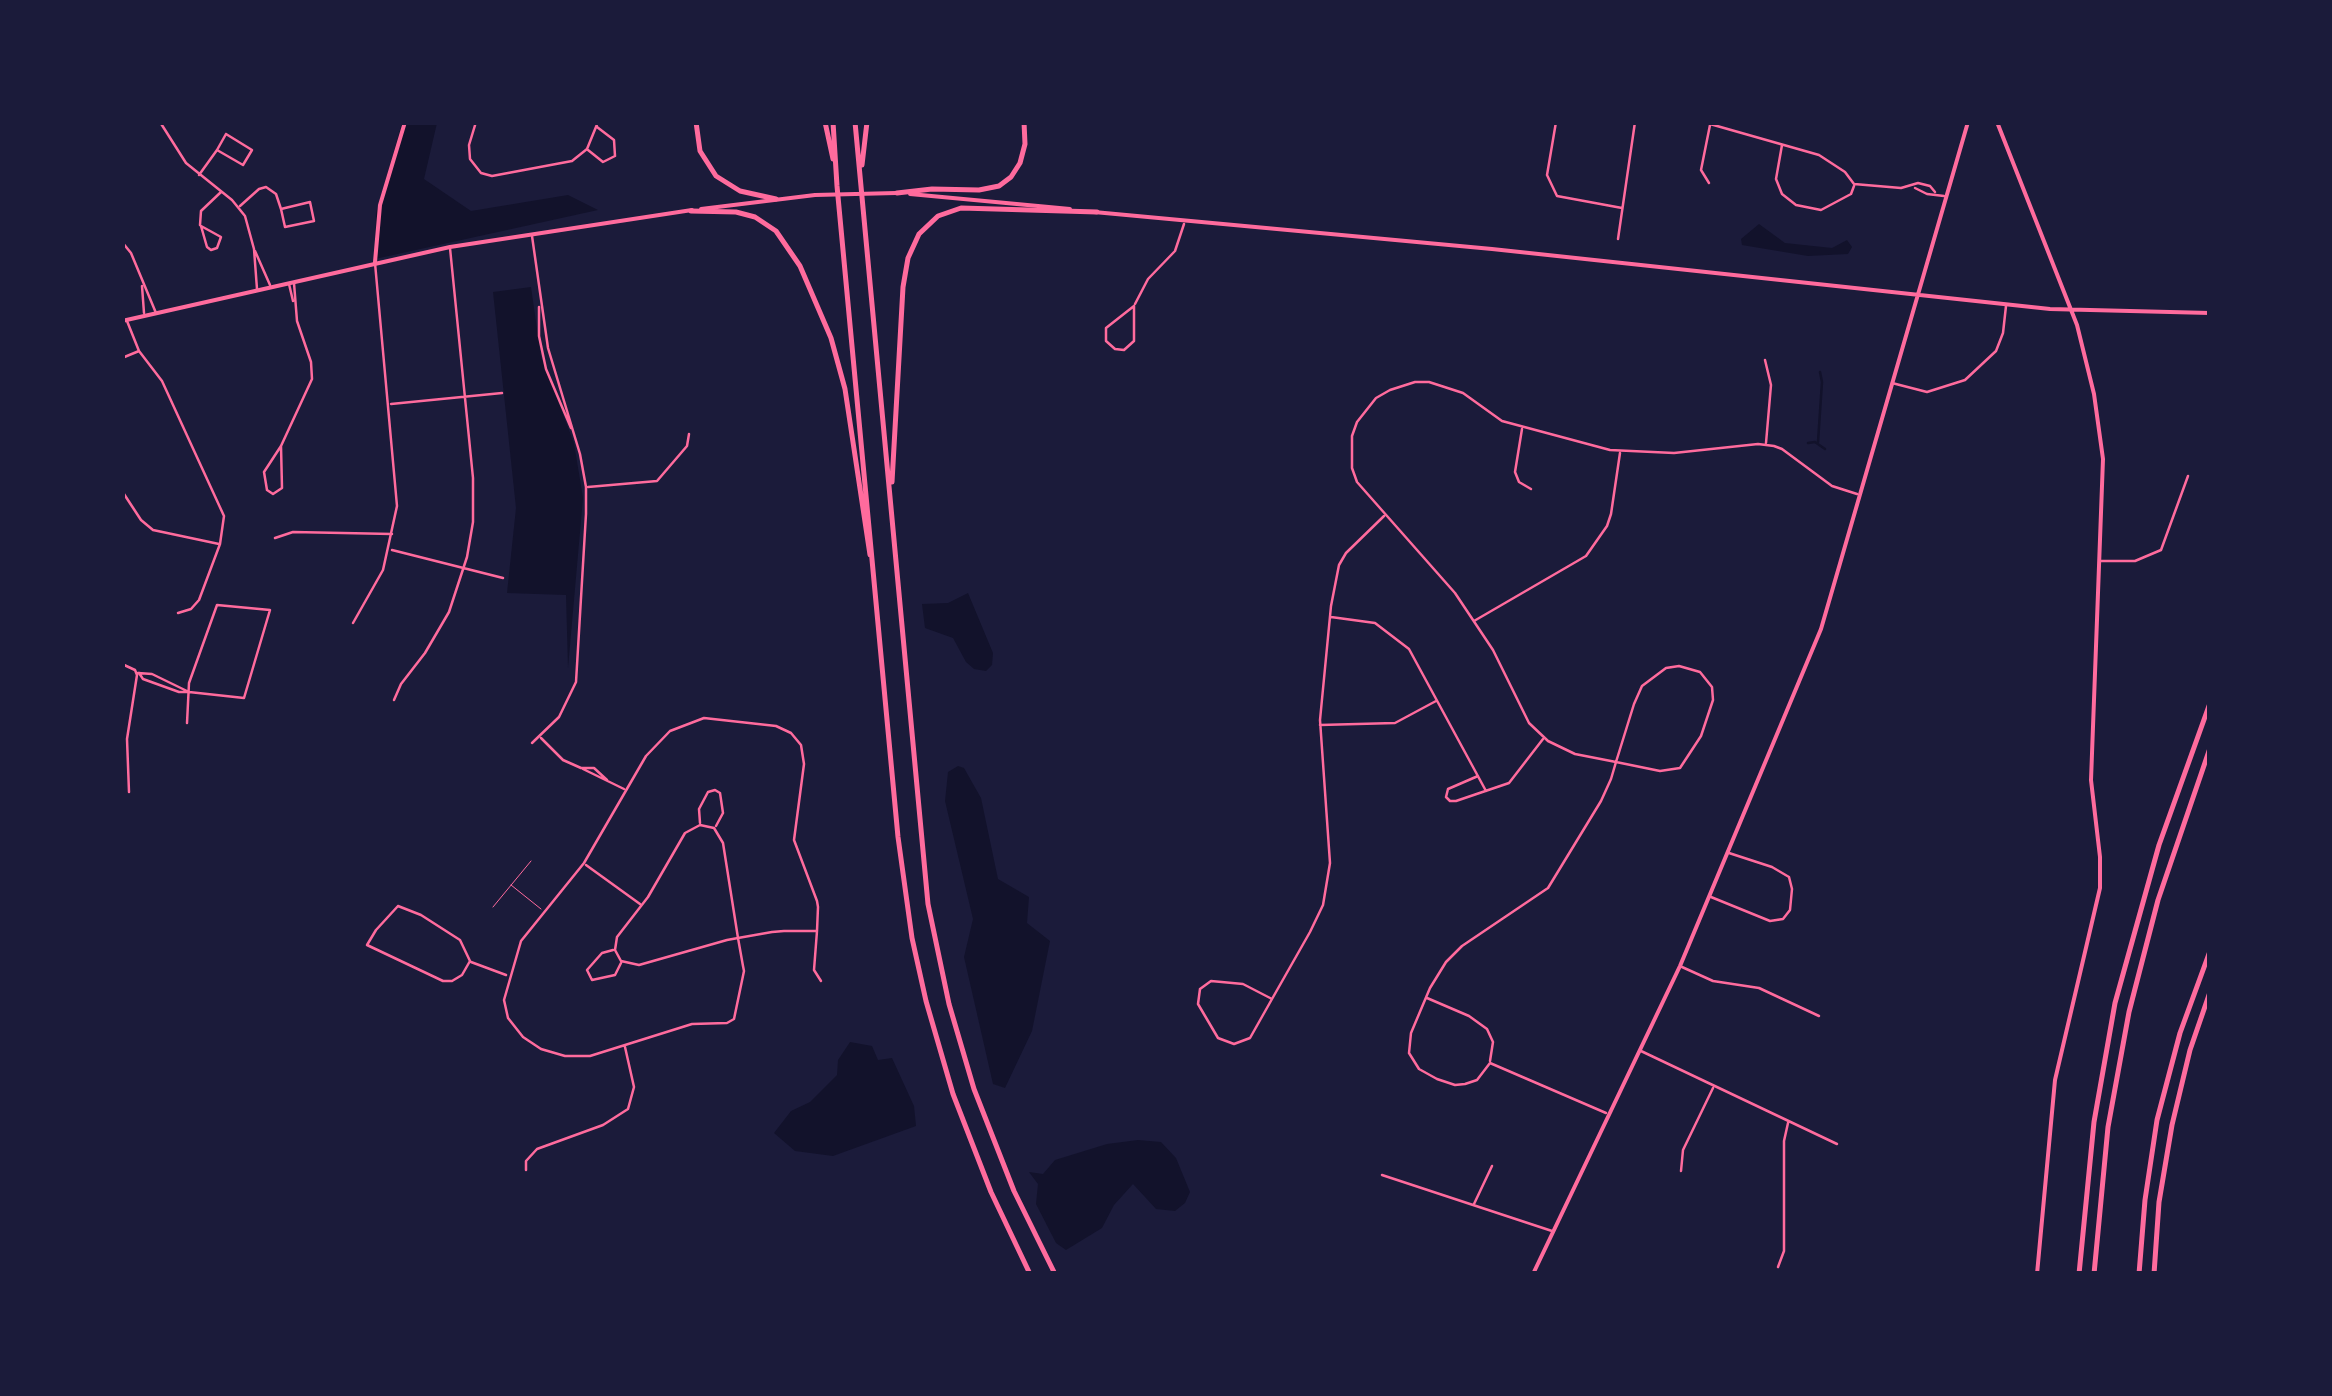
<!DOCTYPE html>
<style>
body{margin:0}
#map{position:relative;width:2332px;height:1396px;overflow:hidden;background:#1b1b3a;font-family:"IBM Plex Serif",serif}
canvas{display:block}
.frame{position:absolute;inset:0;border:125px solid #1b1b3a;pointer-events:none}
</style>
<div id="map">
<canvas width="2332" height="1396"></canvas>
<div class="frame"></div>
</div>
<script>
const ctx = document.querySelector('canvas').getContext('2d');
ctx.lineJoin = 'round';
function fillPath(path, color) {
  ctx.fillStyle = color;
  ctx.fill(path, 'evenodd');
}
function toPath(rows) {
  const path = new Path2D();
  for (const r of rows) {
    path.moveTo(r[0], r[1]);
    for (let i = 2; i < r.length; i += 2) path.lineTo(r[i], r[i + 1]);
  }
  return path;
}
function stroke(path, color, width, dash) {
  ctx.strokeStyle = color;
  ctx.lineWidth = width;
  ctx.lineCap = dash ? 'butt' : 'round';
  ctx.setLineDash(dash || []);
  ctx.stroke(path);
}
const water = toPath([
 [402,123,437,123,424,179,471,211,568,195,598,210,375,259,376,213],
 [1759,224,1785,243,1832,248,1847,240,1852,247,1848,254,1808,256,1742,245,1741,239],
 [531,287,541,357,574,443,583,498,568,668,566,595,507,593,516,508,493,292],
 [968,593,993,653,992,665,986,671,974,669,966,662,953,638,925,628,922,604,948,603],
 [958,766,964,768,981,798,998,879,1029,897,1027,923,1050,941,1032,1031,1005,1088,993,1084,964,957,973,919,945,801,948,772],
 [850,1042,872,1046,878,1060,892,1058,914,1106,916,1126,833,1156,795,1151,774,1133,791,1111,810,1102,837,1075,838,1060],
 [1138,1140,1161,1142,1176,1158,1190,1192,1185,1203,1175,1211,1156,1209,1133,1184,1114,1205,1102,1228,1066,1250,1056,1243,1036,1204,1038,1184,1029,1172,1043,1174,1055,1160,1107,1144]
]);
const stream = toPath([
 [1818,442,1822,382,1820,372],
 [1808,443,1815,442,1825,449]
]);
const service = toPath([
 [511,885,541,909],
 [493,907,531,861]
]);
const minor = toPath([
 [160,122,186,163,232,200,245,216,254,249,257,289],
 [476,122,469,145,470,159,481,173,492,176,572,161,587,149,598,122],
 [1556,122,1547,175,1557,196,1622,208],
 [1703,122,1819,155,1845,172,1854,184,1901,188,1918,183,1930,186,1935,192],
 [226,134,252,150,243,165,217,150,226,134],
 [1782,145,1776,179,1782,194,1796,205,1821,210,1851,194,1854,186],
 [588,150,603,162,615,156,614,140,597,127],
 [199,175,217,150],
 [1709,183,1701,170,1710,125],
 [1915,188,1927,194,1944,196],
 [310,202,314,221,285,227,281,209,310,202],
 [240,206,259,189,266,187,276,194,281,209],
 [200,225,201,211,221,192],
 [201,226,221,237,217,248,211,250,207,247,201,226],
 [1618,239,1635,122],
 [122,242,131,253,156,313],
 [255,251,270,285],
 [289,284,293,301],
 [142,286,144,313],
 [1135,304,1148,279,1175,251,1184,224],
 [1134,306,1134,341,1124,350,1115,349,1106,341,1106,328,1134,306],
 [539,307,539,336,546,369,571,428],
 [127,321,139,351,162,381,224,516,220,544,199,600,191,609,178,613],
 [122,358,139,351],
 [1765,360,1771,385,1766,443],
 [1892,383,1927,392,1965,380,1996,351,2003,333,2006,306],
 [391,404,502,393],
 [1522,429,1515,472,1519,482,1531,489],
 [281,446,312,379,311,362,297,321,294,283],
 [281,446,282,488,273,494,267,490,264,472,281,446],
 [588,487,657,481,687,446,689,434],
 [122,491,141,520,153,530,219,544],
 [275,538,293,532,392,534],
 [392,550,503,578],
 [2101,561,2135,561,2161,550,2188,476],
 [1331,617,1375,623,1409,649,1486,791],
 [1474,621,1586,556,1607,526,1611,514,1620,453],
 [353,623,383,570,397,506,375,263],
 [122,664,135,670,137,675,127,739,129,792],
 [138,673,152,674,189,692,179,692,143,679,139,673],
 [394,700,401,684,425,653,449,612,467,557,473,522,473,478,450,248],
 [187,723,189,683,217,605,270,610,244,698,189,692],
 [1320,725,1395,723,1436,701],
 [541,738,563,760,581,768,594,768,607,780],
 [532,743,559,717,576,682,586,514,586,487,580,454,548,348,532,236],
 [583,769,624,789],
 [1478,776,1448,789,1446,797,1450,801,1456,801,1509,783,1543,739],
 [700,823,699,809,708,792,715,790,720,793,723,813,716,826],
 [586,865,640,904],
 [1711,897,1770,921,1783,919,1790,910,1792,889,1789,877,1772,867,1729,853],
 [398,906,421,915,460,940,470,961,462,975,452,981,443,981,367,945,376,930,398,906],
 [817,931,784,931,772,932,738,938,727,940,639,965,621,961,615,950,617,937,648,897,685,833,700,825,714,828,723,843,738,938,743,966,744,971,734,1019,727,1023,692,1024,590,1056,565,1056,541,1049,523,1037,508,1018,504,1000,521,941,584,863,646,756,670,731,704,718,776,726,791,733,801,745,804,764,794,840,817,901,818,907,817,931,814,970,821,981],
 [613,950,602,953,587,970,592,980,615,975,621,963],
 [471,962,506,975],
 [1682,967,1713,981,1759,988,1819,1016],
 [1427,998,1469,1016,1487,1029,1493,1042,1490,1061],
 [1272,999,1243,984,1211,981,1200,989,1198,1004,1218,1038,1234,1044,1250,1038,1272,999,1310,932,1323,905,1330,863,1320,720,1331,606,1339,565,1346,553,1384,516],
 [1641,1051,1837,1144],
 [1606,1113,1490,1063,1477,1080,1465,1084,1455,1085,1437,1079,1419,1069,1409,1053,1411,1033,1430,988,1446,962,1462,946,1548,888,1601,801,1611,779,1616,762,1634,704,1642,686,1666,668,1679,666,1700,672,1712,687,1713,700,1701,736,1680,768,1660,771,1616,762,1575,754,1548,741,1529,723,1493,650,1455,593,1357,482,1352,468,1352,436,1357,422,1376,398,1390,390,1415,382,1429,382,1463,393,1502,421,1610,450,1674,453,1758,444,1774,446,1782,449,1832,486,1857,494],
 [526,1170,526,1161,537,1149,603,1125,628,1109,634,1087,625,1047],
 [1681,1171,1683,1150,1713,1088],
 [1382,1175,1552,1231],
 [1474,1204,1492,1166],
 [1778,1267,1784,1251,1784,1141,1788,1123]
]);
const tertiary = toPath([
 [1997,122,2077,325,2094,394,2103,459,2091,780,2100,857,2100,888,2055,1080,2037,1274],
 [910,194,1070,209],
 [701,209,815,195,896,193],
 [1094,212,1492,249,2050,309,2210,313],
 [375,262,380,205,405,122],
 [122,321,450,247,692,210],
 [1533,1274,1680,966,1821,629,1968,122]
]);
const motorway = toPath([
 [696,122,700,151,716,176,740,191,776,199],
 [825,122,833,159],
 [833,122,837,186,898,837,912,938,926,1001,953,1094,991,1192,1030,1274],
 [855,122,928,904,949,1004,974,1089,1014,1191,1055,1274],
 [862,165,867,122],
 [897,193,932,189,979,190,999,186,1011,177,1020,163,1025,144,1024,122],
 [691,211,736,212,755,217,776,231,800,266,831,338,845,389,870,555],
 [892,482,903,287,908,258,919,234,938,216,961,208,1097,212],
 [2079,1274,2094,1122,2115,1003,2159,845,2210,703],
 [2094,1274,2108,1127,2129,1012,2158,900,2210,748],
 [2139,1274,2145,1200,2157,1120,2180,1033,2210,951],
 [2154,1274,2159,1202,2172,1125,2190,1050,2210,992]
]);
fillPath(water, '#12122b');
stroke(stream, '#12122b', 2.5);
stroke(service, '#ff6b9d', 1);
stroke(minor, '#ff6b9d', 2.5);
stroke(tertiary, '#ff6b9d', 4);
stroke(motorway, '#ff6b9d', 5);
</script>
